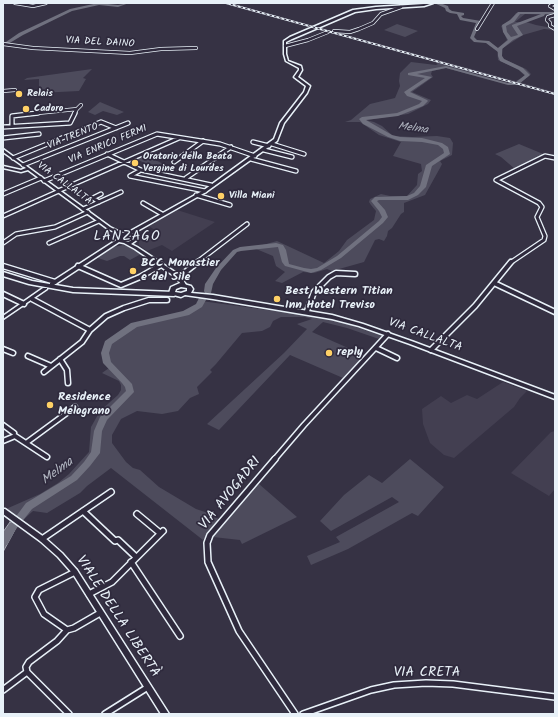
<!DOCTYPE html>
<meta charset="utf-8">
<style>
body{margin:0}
#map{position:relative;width:558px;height:717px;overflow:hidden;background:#363244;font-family:Kalam,sans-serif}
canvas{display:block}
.frame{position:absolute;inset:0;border:4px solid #e8f1f8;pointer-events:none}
</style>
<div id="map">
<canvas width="558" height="717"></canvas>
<div class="frame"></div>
</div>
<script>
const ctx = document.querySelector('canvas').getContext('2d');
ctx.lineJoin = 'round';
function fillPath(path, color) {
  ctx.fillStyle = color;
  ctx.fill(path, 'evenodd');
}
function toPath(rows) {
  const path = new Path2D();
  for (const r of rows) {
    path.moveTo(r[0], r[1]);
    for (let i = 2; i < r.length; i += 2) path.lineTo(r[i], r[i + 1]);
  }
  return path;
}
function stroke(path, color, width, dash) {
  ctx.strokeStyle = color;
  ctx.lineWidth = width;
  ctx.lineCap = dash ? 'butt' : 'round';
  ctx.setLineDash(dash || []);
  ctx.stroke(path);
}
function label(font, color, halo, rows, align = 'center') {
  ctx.font = font + ' Kalam,sans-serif';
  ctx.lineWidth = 3.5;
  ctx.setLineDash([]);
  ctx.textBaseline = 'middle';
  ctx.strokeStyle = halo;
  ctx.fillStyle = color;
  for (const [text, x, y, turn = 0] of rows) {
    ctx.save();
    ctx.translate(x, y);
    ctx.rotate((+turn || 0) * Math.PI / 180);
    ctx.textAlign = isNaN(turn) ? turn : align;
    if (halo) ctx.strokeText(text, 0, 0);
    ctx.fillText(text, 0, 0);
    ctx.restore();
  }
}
const built = toPath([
 [221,3,227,3,288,19,516,81,555,92,555,95],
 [174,209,215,222,172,251,162,245,147,251,139,245,139,241,159,233,146,224],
 [503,382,527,391,520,398,514,407,454,458,444,455,430,443,423,424,422,409,441,396,451,403,467,395,477,399],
 [555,431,555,489,549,496,511,473,551,432]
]);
const green = toPath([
 [522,12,555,13,555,15,525,14,515,22,526,22,536,25,552,28,555,30,544,29,523,35,503,48,502,56,504,59,526,69,531,74,528,77,519,82,516,81,525,76,518,69,498,60,497,49,507,40,501,26,511,20,516,13],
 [397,24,418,31,405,37,384,30],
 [411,62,436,65,438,64,435,62,474,73,472,75,468,74,446,68,432,71,431,74,433,77,412,92,431,100,428,104,408,114,366,120,374,122,382,126,393,136,412,137,437,136,450,138,453,143,452,155,440,161,442,164,440,168,425,195,404,203,404,212,401,214,392,228,388,231,387,236,384,241,379,239,375,240,364,262,332,271,327,269,314,273,303,272,282,283,275,281,285,272,276,266,273,256,249,246,259,246,277,241,324,263,339,251,347,240,374,220,376,211,371,205,369,202,370,199,381,194,390,196,407,196,417,185,418,174,422,171,421,164,393,156,401,142,379,135,360,122,345,122,351,120,370,104,395,98,400,86,399,81,400,73],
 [92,69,83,78,86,79,79,91,39,93,39,79,24,80,27,78],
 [100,102,124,112,117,115,103,111,95,115,88,112],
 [519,144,548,156,541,157,515,169,501,157,495,154],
 [144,155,168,166,158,173,139,169,146,164,135,158],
 [123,245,127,246,141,254,130,260,124,256,120,256,107,261,95,257,114,247],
 [201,301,320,317,345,323,382,336,379,339,347,328,323,322,312,332,364,355,343,378,290,355,219,430,207,424,284,353,307,329,297,324,312,319,305,317,281,317,273,321,270,327,262,331,242,333,216,364,210,370,212,372,197,387,199,394,190,398,178,411,162,414,137,411,121,419,112,435,112,443,126,462,133,468,140,470,159,487,196,509,211,514,220,520,203,540,111,468,87,486,80,493,47,513,33,511,22,521,6,509,40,494,58,483,69,474,89,452,91,427,100,411,118,395,121,390,121,385,119,381,102,373,109,368,104,361,103,355,104,349,108,342,133,325,183,314,193,309,198,303,196,303],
 [410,459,444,487,418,516,412,513,348,549,311,565,307,556,340,542,336,537,399,502,392,497,331,531,320,521,344,495,369,475,382,483],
 [259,484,297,517,242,544,240,540,213,537]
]);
const water = toPath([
 [10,522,17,526,3,552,3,532,10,522]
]);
const river = toPath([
 [98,3,118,5,129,3,118,7,99,5,72,11,23,35,3,47,3,44,19,33,70,9,98,3],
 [434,3,440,3,448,6,449,9,452,11,464,13,464,15,461,16,463,18,481,21,474,37,477,40,489,41,498,48,508,40,503,32,502,25,510,20,518,12,555,12,555,14,545,14,544,16,517,26,523,35,513,40,502,49,502,56,504,59,523,68,530,75,518,85,508,85,446,68,417,74,432,77,410,92,427,100,428,101,423,106,398,116,366,120,392,135,400,137,422,138,442,143,448,147,450,154,432,166,426,187,418,195,408,200,379,200,377,201,385,210,388,217,383,223,341,258,321,270,311,273,285,266,282,262,278,247,241,251,237,252,221,270,213,284,211,293,205,293,204,291,205,284,216,268,233,250,240,247,276,243,283,245,286,250,289,264,304,268,311,269,317,268,337,256,379,221,382,217,379,211,371,201,375,197,407,196,414,193,420,186,426,165,444,153,443,149,438,145,422,142,400,141,388,137,363,124,359,119,362,117,397,113,419,104,422,101,407,96,404,92,425,78,408,75,408,73,446,66,508,83,515,83,525,75,519,70,500,61,498,56,498,52,486,43,474,42,470,38,476,23,460,20,457,14,450,13,446,11,445,8,434,3],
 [520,14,541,14,512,25,512,26,518,35,511,37,507,32,506,26,514,22,520,14],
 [199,298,205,298,206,300,202,307,189,315,137,327,112,344,109,353,111,362,132,384,134,392,107,420,102,431,100,453,90,466,77,480,32,509,16,529,7,545,3,546,3,534,26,503,71,476,84,462,91,452,94,431,100,417,126,391,125,387,122,383,103,363,101,353,105,341,131,323,183,311,196,304,199,298]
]);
const minorFar3 = toPath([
 [15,3,33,6,46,3],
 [555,3,550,6,555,9],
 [555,15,548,17,547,20,550,23,550,26,555,29],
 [477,29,493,3],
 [334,31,350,32,359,29,373,23,381,14,401,7],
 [3,44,33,48,130,53,161,49,196,48],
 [285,46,308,40,328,32],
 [3,91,15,90],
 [77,109,81,105],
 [29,114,77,109,74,114]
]);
const minorFar2 = toPath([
 [12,126,12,116,38,113],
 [3,127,70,123,75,113],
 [3,138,39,134],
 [253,142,269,146],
 [272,144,304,154],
 [264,150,292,157],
 [107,154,141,170,211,185],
 [13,158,101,122,116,128],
 [251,159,296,171],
 [174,162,203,141],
 [23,165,128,123],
 [139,171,130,176,205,191],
 [186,178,231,147],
 [44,181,157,134,220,144,255,156],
 [58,191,179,138],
 [3,194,41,178],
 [196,195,230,205],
 [99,202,93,198,101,194],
 [143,203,162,214],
 [83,209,121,192],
 [3,216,59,191],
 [3,243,16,234,55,227,88,212],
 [49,243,99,221],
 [196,263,247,224],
 [510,263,544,240,545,236,537,217,542,207,539,203,496,180,545,156,555,158]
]);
const minorFar1 = toPath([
 [3,266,55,282],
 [78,266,121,285,140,277,161,265],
 [179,277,198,262],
 [494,283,555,312],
 [3,294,24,304],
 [32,299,90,330],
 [307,311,314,292,329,277,336,273,355,274],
 [376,348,397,358],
 [3,349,13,353],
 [431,350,475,306,511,262],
 [28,356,51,366],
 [60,359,67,370,68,383],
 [44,372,82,342,90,330,106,316,124,308,149,300,167,300],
 [3,425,14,433],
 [3,441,15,436,47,457],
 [26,443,75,407],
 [274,460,304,425,388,334]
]);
const minor = toPath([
 [275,459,210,535,207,543,208,562,239,631,295,714],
 [83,511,115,541,118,540,136,557],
 [137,514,160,533],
 [42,539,111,492],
 [131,562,180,636],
 [89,594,112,582,163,531],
 [67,630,44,614,35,597,39,590,75,572],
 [3,690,27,672],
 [69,714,27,672,26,667,29,662,57,641,67,630,74,628,100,613],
 [105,714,148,687],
 [303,714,371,690,394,685,426,683,453,684,555,697]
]);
const tertiary = toPath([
 [429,3,433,3,424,6,376,9,355,12,292,39,286,42,286,54,288,61,301,66,302,70,298,77,310,86,307,93,284,123,277,141,206,192,132,234,134,234,138,239,131,244,137,247,181,276,186,285,186,286,182,286,177,278,135,249,124,243,119,242,54,285,50,285,50,283,118,239,118,237,121,235,108,229,28,170,21,172,3,168,3,166,21,170,26,168,3,152,3,149,110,227,122,233,127,233,204,190,274,139,280,123,304,92,306,86,294,77,299,70,299,68,286,61,284,54,284,41,290,37,353,10,376,7,424,4,429,3],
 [127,235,132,236,134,239,128,242,122,240,122,238,127,235],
 [43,288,47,288,47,289,3,319,3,316,43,288],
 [3,509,5,509,44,537,62,553,77,570,169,714,161,714,73,574,58,557,40,541,3,514,3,509]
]);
const primary = toPath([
 [180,283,191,286,193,289,191,293,213,295,332,315,363,324,414,342,555,395,555,399,410,344,359,326,332,319,213,299,185,295,181,297,170,294,169,293,171,287,180,283],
 [181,287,187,288,187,291,181,293,175,292,176,289,181,287]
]);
const trunk = toPath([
 [3,272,32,281,73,288,174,292,177,294,174,296,73,292,29,284,3,276,3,272]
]);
const rail = toPath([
 [226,3,555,94]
]);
const markers = [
 [19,94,4,"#ffd166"],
 [26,109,4,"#ffd166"],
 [135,163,4,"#ffd166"],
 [221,196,4,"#ffd166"],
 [133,271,4,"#ffd166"],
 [277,299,4,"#ffd166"],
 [329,353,4,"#ffd166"],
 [50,405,4,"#ffd166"]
];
const farStreetnames = [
 ["VIA DEL DAINO",100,43,3],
 ["VIA TRENTO",73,137,-22],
 ["VIA ENRICO FERMI",108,145,-23],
 ["VIA CALLALTA",64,184,36]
];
const farPoinames = [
 ["Relais",27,94],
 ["Cadoro",34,109],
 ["Oratorio della Beata",143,157],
 ["Vergine di Lourdes",143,169],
 ["Villa Miani",229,196]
];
const farWaternames = [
 ["Melma",413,129,8]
];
const poiNames = [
 ["BCC Monastier",141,264],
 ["e del Sile",141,278],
 ["Best Western Titian",285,292],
 ["Inn Hotel Treviso",285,306],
 ["reply",337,353],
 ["Residence",58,398],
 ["Melograno",58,412]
];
const streetNames = [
 ["VIA CALLALTA",425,336,20]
];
const waterNames = [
 ["Melma",58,472,-37]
];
const quarterNames = [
 ["LANZAGO",127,238]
];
const nearStreetnames = [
 ["VIA AVOGADRI",231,494,-51],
 ["VIALE DELLA LIBERTÀ",117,617,57],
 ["VIA CRETA",427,674]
];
fillPath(built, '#433f51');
fillPath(green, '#4d4b5c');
fillPath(water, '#70717f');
stroke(water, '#a0a4af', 1);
fillPath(river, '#70717f');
stroke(minorFar3, '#e8f1f8', 4);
stroke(minorFar2, '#e8f1f8', 5.5);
stroke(minorFar1, '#e8f1f8', 7);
stroke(minor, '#e8f1f8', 8);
stroke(tertiary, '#e8f1f8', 3);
stroke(primary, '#e8f1f8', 3);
stroke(trunk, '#e8f1f8', 3);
stroke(minorFar3, '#2f2a3d', 2.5);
stroke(minorFar2, '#2f2a3d', 3);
stroke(minorFar1, '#2f2a3d', 4);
stroke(minor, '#2f2a3d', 5);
fillPath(tertiary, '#2f2a3d');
fillPath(primary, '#2f2a3d');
fillPath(trunk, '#2f2a3d');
stroke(rail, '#e8f1f8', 2);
stroke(rail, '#2f2a3d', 1, [2.5]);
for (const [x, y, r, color] of markers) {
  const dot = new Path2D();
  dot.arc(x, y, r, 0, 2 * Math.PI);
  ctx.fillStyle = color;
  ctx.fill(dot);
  stroke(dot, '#2f2a3d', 1.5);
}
label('10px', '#e8f1f8', '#2f2a3d', farStreetnames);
label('bold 10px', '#e8f1f8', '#2f2a3d', farPoinames, 'left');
label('italic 11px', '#b2b7c2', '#2f2a3d', farWaternames);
label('bold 12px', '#e8f1f8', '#2f2a3d', poiNames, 'left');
label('12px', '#e8f1f8', '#2f2a3d', streetNames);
label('italic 13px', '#b2b7c2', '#2f2a3d', waterNames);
ctx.letterSpacing = '1px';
label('14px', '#e8f1f8', '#2f2a3d', quarterNames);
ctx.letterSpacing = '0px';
label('14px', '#e8f1f8', '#2f2a3d', nearStreetnames);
</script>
